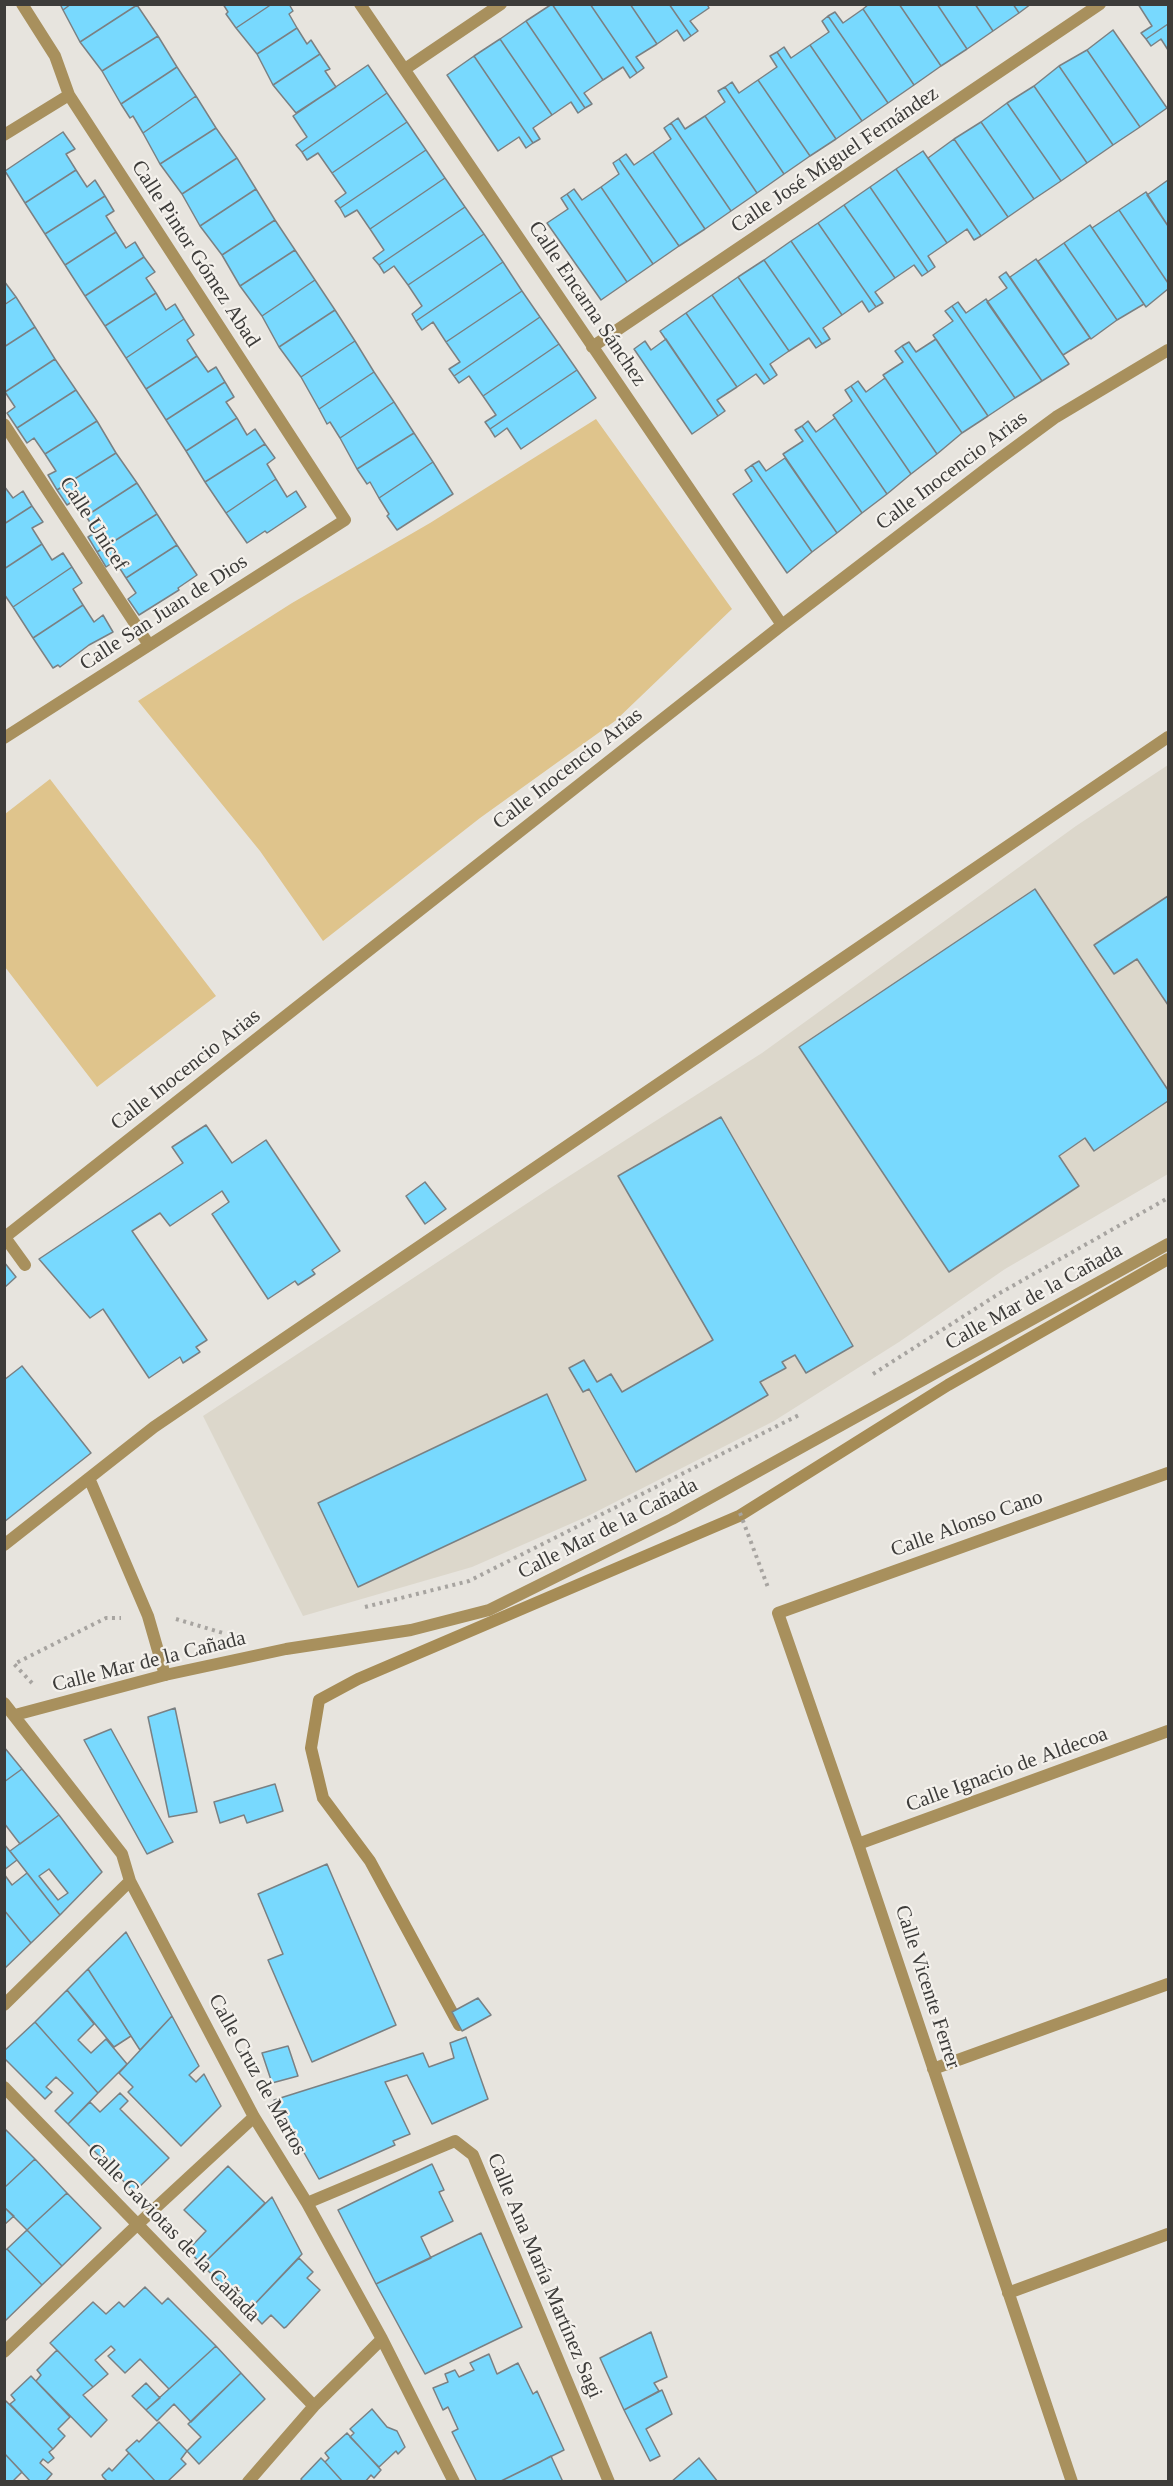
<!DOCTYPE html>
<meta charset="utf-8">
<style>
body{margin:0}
#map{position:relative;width:1173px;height:2486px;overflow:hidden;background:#e7e4de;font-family:Georgia,serif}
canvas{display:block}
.frame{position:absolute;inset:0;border:6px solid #3d3c3a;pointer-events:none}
</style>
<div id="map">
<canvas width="1173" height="2486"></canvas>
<div class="frame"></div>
</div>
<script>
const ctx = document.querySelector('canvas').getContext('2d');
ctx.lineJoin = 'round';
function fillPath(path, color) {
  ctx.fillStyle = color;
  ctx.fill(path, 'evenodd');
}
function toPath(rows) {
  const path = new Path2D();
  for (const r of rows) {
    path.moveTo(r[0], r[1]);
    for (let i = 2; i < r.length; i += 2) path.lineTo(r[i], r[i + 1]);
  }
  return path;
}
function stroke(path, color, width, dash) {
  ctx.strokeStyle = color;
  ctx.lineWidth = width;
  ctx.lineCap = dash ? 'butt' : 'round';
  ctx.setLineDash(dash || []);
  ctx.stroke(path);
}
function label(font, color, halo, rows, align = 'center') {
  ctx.font = font + ' Georgia,serif';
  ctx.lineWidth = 4.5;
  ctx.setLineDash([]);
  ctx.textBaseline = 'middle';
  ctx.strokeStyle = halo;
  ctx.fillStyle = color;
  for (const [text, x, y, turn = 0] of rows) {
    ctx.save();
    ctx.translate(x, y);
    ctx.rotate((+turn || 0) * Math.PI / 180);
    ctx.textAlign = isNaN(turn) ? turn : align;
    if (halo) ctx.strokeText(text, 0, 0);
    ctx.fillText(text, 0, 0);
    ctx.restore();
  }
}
const built = toPath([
 [1168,765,1168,1174,1005,1269,899,1342,774,1421,586,1517,472,1567,303,1616,203,1416,552,1187,762,1053,1076,826]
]);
const green = toPath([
 [596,419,732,609,615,721,480,818,323,941,260,851,138,701,292,603,430,523],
 [50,779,216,996,97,1087,5,967,5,814]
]);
const stream = toPath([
 [459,2025,370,1861,323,1798,311,1748,319,1700,358,1679,739,1516,948,1385,1168,1259]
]);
const building = toPath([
 [60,4,71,4,63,10,60,4],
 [71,4,137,4,137,5,80,42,63,10,71,4],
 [223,4,272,4,236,28,226,14,228,12,223,4],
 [272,4,289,4,293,11,289,14,297,28,257,54,236,28,272,4],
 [552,4,603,80,584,93,592,104,585,108,526,21,552,4],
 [552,4,590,4,637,73,630,78,623,67,603,80,552,4],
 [590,4,630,4,657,44,636,57,644,68,637,73,590,4],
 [630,4,669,4,691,36,684,41,677,30,657,44,630,4],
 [669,4,707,4,709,8,690,21,698,31,691,36,669,4],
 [869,4,899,4,941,66,914,85,863,9,869,4],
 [899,4,937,4,967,49,941,66,899,4],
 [937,4,975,4,993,31,967,49,937,4],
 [975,4,1013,4,1019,13,993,31,975,4],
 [1013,4,1031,4,1019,13,1013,4],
 [1138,4,1168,4,1168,24,1146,39,1141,33,1152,26,1138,4],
 [137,5,158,36,102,71,80,42,137,5],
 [863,9,914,85,888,103,828,16,835,12,843,23,863,9],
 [828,16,888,103,862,121,810,45,829,32,822,21,828,16],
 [526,21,585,108,578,113,571,102,552,115,500,39,526,21],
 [1168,24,1168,50,1161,39,1151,46,1146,39,1168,24],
 [297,28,307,44,311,40,320,54,273,85,257,54,297,28],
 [1113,30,1167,108,1140,127,1087,50,1113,30],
 [158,36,177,67,121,104,102,71,158,36],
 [500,39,552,115,533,128,540,139,533,143,474,56,500,39],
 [810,45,862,121,836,139,777,52,784,47,791,58,810,45],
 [1087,50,1140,127,1113,145,1059,66,1087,50],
 [777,52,836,139,810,156,758,80,777,67,770,56,777,52],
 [320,54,330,69,325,71,336,87,296,113,273,85,320,54],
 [474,56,533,143,526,148,519,137,498,151,447,75,474,56],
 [368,65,387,93,302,152,296,145,307,137,293,116,368,65],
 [1059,66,1113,145,1087,163,1034,86,1059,66],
 [177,67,196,96,143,133,133,116,130,118,121,104,177,67],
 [758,80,810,156,784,174,725,87,732,82,739,93,758,80],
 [1034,86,1087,163,1061,181,1007,103,1034,86],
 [725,87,784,174,757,193,705,116,725,102,718,91,725,87],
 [387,93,407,122,332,173,318,153,307,160,302,152,387,93],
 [196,96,216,128,160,164,143,133,196,96],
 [1007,103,1061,181,1034,199,981,122,1007,103],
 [705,116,757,193,731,211,671,123,678,118,685,129,705,116],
 [407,122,426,150,340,208,335,201,346,193,332,173,407,122],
 [981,122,1034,199,1008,217,954,139,981,122],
 [671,123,731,211,705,229,653,152,671,139,664,128,671,123],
 [216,128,237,158,182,194,160,164,216,128],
 [63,132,75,149,66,154,76,170,25,203,5,171,63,132],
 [954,139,1008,217,981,236,928,158,954,139],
 [426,150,445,178,370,229,357,210,345,217,340,208,426,150],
 [923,151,969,218,981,236,974,240,967,229,947,243,896,169,923,151],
 [653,152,705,229,679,246,619,159,626,154,634,165,653,152],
 [237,158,256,189,200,226,182,194,237,158],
 [619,159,679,246,653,264,601,187,619,174,613,163,619,159],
 [896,169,947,243,928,256,935,267,928,272,870,187,896,169],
 [76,170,87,187,95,180,105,196,45,234,25,203,76,170],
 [445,178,465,207,379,265,373,258,384,250,370,229,445,178],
 [1168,180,1168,226,1147,195,1168,180],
 [601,187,653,264,627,282,567,194,574,189,582,200,601,187],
 [870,187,928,272,922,276,914,265,895,278,844,205,870,187],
 [256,189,275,220,222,255,200,226,256,189],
 [1146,192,1168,226,1168,283,1119,210,1146,192],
 [567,194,627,282,601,300,547,223,568,209,561,198,567,194],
 [105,196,114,211,106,216,116,232,65,265,45,234,105,196],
 [844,205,895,278,875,292,883,303,876,307,818,223,844,205],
 [465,207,484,234,408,285,394,266,384,273,379,265,465,207],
 [1119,210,1168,283,1168,289,1146,307,1092,228,1119,210],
 [275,220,295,250,240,286,222,255,275,220],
 [818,223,876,307,869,312,862,301,842,315,791,241,818,223],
 [1090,225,1144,304,1117,320,1064,243,1090,225],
 [116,232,126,248,135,242,144,257,85,296,65,265,116,232],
 [484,234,503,262,416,321,412,314,422,306,408,285,484,234],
 [791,241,842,315,823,328,830,339,822,344,764,260,791,241],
 [1064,243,1117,320,1091,339,1038,261,1064,243],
 [295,250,315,280,262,316,240,286,295,250],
 [144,257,155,272,146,278,156,293,105,326,85,296,144,257],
 [1036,259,1090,338,1063,355,1010,277,1036,259],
 [764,260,822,344,816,348,809,338,789,351,738,277,764,260],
 [503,262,522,291,446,342,433,322,422,330,416,321,503,262],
 [1006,272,1069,364,1042,381,987,302,1007,288,999,277,1006,272],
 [738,277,789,351,770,364,777,375,770,380,712,295,738,277],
 [315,280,335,310,279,347,262,316,315,280],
 [4,281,16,297,4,305,4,281],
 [522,291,540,317,454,376,449,369,460,362,446,342,522,291],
 [156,293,166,310,175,304,184,319,126,358,105,326,156,293],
 [712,295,770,380,764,384,756,374,737,387,686,313,712,295],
 [16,297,35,327,4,347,4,305,16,297],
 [986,299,1042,381,1015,398,952,306,958,302,966,313,986,299],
 [952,306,1015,398,988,416,933,335,953,321,945,311,952,306],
 [335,310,355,341,301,377,279,347,335,310],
 [686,313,737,387,717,400,725,411,718,416,660,331,686,313],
 [540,317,559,344,483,396,469,376,459,383,454,376,540,317],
 [184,319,194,335,187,340,197,356,146,389,126,358,184,319],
 [35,327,55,359,5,392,4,347,35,327],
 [666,339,718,416,692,434,634,349,645,341,651,350,666,339],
 [936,339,988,416,962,433,902,346,909,342,916,352,936,339],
 [355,341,374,372,319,409,301,377,355,341],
 [559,344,577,370,490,429,485,422,496,415,483,396,559,344],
 [902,346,962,433,937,454,883,375,903,362,895,351,902,346],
 [197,356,208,372,216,367,225,382,166,420,146,389,197,356],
 [55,359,76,390,17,428,7,413,15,407,5,392,55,359],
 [577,370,596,398,521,449,507,428,495,437,490,429,577,370],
 [374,372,394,402,340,438,330,422,327,424,319,409,374,372],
 [885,378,937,454,911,474,851,386,858,381,866,392,885,378],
 [225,382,234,397,226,402,237,418,186,451,166,420,225,382],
 [851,386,911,474,887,494,833,415,852,401,845,390,851,386],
 [76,390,97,421,45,454,34,438,27,443,17,428,76,390],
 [394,402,414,433,357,469,340,438,394,402],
 [237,418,247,435,255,429,265,444,205,482,186,451,237,418],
 [835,418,887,494,862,513,802,426,808,421,816,432,835,418],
 [97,421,116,453,57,490,48,475,56,471,45,454,97,421],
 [802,426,862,513,837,533,783,454,803,441,795,430,802,426],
 [414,433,433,462,379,498,370,482,367,484,357,469,414,433],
 [265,444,275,458,267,464,276,479,226,513,205,482,265,444],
 [116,453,137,483,86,516,75,500,67,505,57,490,116,453],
 [785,458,837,533,812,552,752,465,759,461,766,471,785,458],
 [433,462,453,494,397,530,387,516,389,514,379,498,433,462],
 [752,465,812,552,787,573,733,494,752,481,745,470,752,465],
 [276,479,287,497,296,491,306,507,267,533,265,531,247,543,226,513,276,479],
 [137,483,157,514,97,552,88,537,96,532,86,516,137,483],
 [4,486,13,498,23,491,32,506,4,524,4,486],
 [32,506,43,522,32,528,42,544,4,569,4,524,32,506],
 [157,514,177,545,126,578,115,561,106,567,97,552,157,514],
 [42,544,52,560,63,553,72,567,13,607,4,594,4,569,42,544],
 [177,545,197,575,178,588,179,590,139,615,128,599,136,593,126,578,177,545],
 [72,567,82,583,73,589,83,605,33,638,13,607,72,567],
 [83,605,94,622,103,615,113,632,89,645,60,667,58,665,53,668,33,638,83,605],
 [1035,889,1168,1090,1168,1101,1094,1151,1085,1138,1059,1156,1079,1186,949,1272,799,1047,1035,889],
 [1168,896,1168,1005,1137,959,1114,974,1094,945,1168,896],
 [721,1117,853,1346,806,1373,795,1355,782,1362,786,1368,760,1382,768,1395,636,1472,589,1389,583,1392,569,1368,584,1360,597,1382,611,1374,622,1392,713,1340,618,1176,721,1117],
 [206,1125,232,1163,266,1140,340,1251,312,1270,315,1274,298,1285,295,1281,268,1299,212,1214,229,1202,222,1191,170,1226,160,1213,132,1231,207,1340,196,1347,200,1352,183,1363,180,1357,149,1378,103,1309,90,1318,39,1259,183,1163,172,1147,206,1125],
 [425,1182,446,1209,425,1224,406,1196,425,1182],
 [4,1262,16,1277,4,1288,4,1262],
 [22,1366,91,1453,4,1522,4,1380,22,1366],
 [547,1394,586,1480,358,1587,318,1503,547,1394],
 [175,1708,197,1812,169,1817,148,1717,175,1708],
 [111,1729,173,1842,147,1854,84,1740,111,1729],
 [4,1747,22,1769,4,1782,4,1747],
 [22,1769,59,1815,20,1844,4,1823,4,1782,22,1769],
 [275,1784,283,1811,247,1823,244,1815,220,1823,214,1802,275,1784],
 [59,1815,102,1872,60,1915,10,1851,59,1815],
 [49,1869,68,1893,58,1900,39,1876,49,1869],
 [4,1844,17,1860,4,1870,4,1844],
 [327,1864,396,2025,312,2062,268,1960,283,1954,258,1894,327,1864],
 [27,1873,60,1915,31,1943,4,1910,4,1874,12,1885,27,1873],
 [4,1910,31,1943,4,1969,4,1910],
 [126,1932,172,2016,140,2050,88,1969,126,1932],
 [88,1969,131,2036,114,2047,67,1990,88,1969],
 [67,1990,94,2024,78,2040,91,2053,106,2039,127,2064,98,2093,35,2022,67,1990],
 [478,1998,491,2015,462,2031,452,2012,478,1998],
 [172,2016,199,2066,189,2075,196,2082,204,2074,221,2106,181,2146,128,2092,133,2087,119,2073,172,2016],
 [35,2022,98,2093,68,2124,55,2111,73,2093,56,2077,46,2087,52,2092,45,2099,4,2058,4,2051,35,2022],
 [466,2037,488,2099,432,2124,407,2075,385,2082,410,2134,393,2141,395,2145,319,2179,274,2100,423,2053,429,2067,454,2058,450,2043,466,2037],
 [288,2046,298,2076,272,2083,262,2053,288,2046],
 [120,2093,128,2101,120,2109,169,2158,134,2192,68,2124,90,2102,100,2112,120,2093],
 [4,2128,35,2159,4,2188,4,2128],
 [35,2159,67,2193,27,2230,4,2207,4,2188,35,2159],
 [432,2164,444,2190,439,2192,453,2221,421,2237,431,2258,376,2284,338,2210,432,2164],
 [228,2166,265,2203,202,2265,188,2250,206,2231,184,2210,228,2166],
 [67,2193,101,2228,62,2266,27,2230,67,2193],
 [272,2197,302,2254,249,2310,202,2265,272,2197],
 [4,2207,14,2216,4,2225,4,2207],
 [27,2230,62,2266,42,2285,7,2249,27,2230],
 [481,2233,522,2327,425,2374,376,2284,481,2233],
 [7,2249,42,2285,4,2322,4,2251,7,2249],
 [299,2258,313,2272,307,2278,320,2290,286,2327,284,2328,271,2315,262,2324,249,2310,299,2258],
 [145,2287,162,2304,168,2298,216,2346,169,2389,140,2359,125,2373,108,2356,115,2350,111,2346,95,2360,108,2374,93,2387,50,2343,93,2302,106,2314,119,2302,124,2307,145,2287],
 [651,2332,667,2377,654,2383,659,2391,624,2410,600,2358,651,2332],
 [216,2346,241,2373,191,2422,174,2404,157,2421,146,2410,216,2346],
 [57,2350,93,2387,83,2395,107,2420,91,2437,36,2381,41,2375,37,2370,57,2350],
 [489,2354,497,2374,518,2363,533,2394,537,2391,564,2450,499,2482,477,2482,452,2432,458,2429,448,2407,443,2410,433,2388,448,2382,445,2374,455,2370,459,2377,474,2370,470,2363,489,2354],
 [241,2373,265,2399,199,2464,187,2451,201,2437,188,2424,241,2373],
 [31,2376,70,2417,58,2429,65,2436,53,2449,10,2404,15,2400,11,2395,31,2376],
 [146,2383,160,2398,146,2410,132,2396,146,2383],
 [662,2390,672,2414,646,2429,660,2456,650,2461,624,2410,662,2390],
 [6,2401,53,2449,49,2452,54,2458,48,2463,43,2459,40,2463,52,2474,45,2482,31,2482,4,2453,4,2403,6,2401],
 [372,2409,387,2427,397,2431,405,2447,398,2454,396,2451,379,2467,350,2437,354,2433,350,2429,372,2409],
 [159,2422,187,2451,181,2459,186,2464,167,2482,156,2482,126,2450,137,2440,139,2442,159,2422],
 [347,2433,381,2470,374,2478,371,2475,365,2482,343,2482,325,2462,329,2458,325,2453,347,2433],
 [4,2453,22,2472,12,2482,4,2482,4,2453],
 [129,2453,156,2482,108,2482,103,2477,102,2475,109,2468,112,2471,129,2453],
 [551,2456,563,2482,499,2482,540,2462,551,2456],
 [321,2458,325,2462,343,2482,303,2482,301,2479,321,2458],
 [699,2458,718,2482,671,2482,699,2458]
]);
const path = toPath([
 [873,1374,1000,1293,1168,1198],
 [740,1513,769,1590],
 [365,1607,469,1581,801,1414],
 [176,1619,223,1633],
 [32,1683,14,1664,106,1618,121,1618]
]);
const service = toPath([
 [89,1478,148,1616,165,1675],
 [4,1545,154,1427,1168,737]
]);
const minor = toPath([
 [360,4,782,625],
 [405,69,501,4],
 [4,135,69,95],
 [592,347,1100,4],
 [4,424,149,645],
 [4,738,345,520,69,95,55,56,22,4],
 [4,1236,25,1265],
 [5,1237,782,625,991,465,1056,417,1168,350],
 [4,1703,122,1854,130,1881,254,2117,307,2203,382,2339,454,2482],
 [15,1715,165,1675,286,1649,411,1630,489,1610,672,1519,1168,1244],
 [858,1844,1168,1731],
 [4,2005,130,1881],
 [933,2069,1168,1984],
 [4,2087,314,2406],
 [307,2203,455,2141,473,2155,609,2482],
 [1008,2293,1168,2234],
 [4,2352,137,2225,254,2117],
 [248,2482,314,2406,382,2339],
 [1072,2482,858,1844,778,1613,1168,1473]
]);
const streetNames = [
 ["Calle José Miguel Fernández",835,160,-34],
 ["Calle Pintor Gómez Abad",195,254,57],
 ["Calle Encarna Sánchez",587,304,56],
 ["Calle Inocencio Arias",952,471,-37],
 ["Calle Unicef",93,524,57],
 ["Calle San Juan de Dios",164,613,-33],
 ["Calle Inocencio Arias",568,769,-38],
 ["Calle Inocencio Arias",186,1070,-38],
 ["Calle Mar de la Cañada",1034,1297,-29],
 ["Calle Alonso Cano",967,1524,-20],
 ["Calle Mar de la Cañada",608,1529,-27],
 ["Calle Mar de la Cañada",149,1662,-14],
 ["Calle Ignacio de Aldecoa",1007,1770,-20],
 ["Calle Vicente Ferrer",927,1987,72],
 ["Calle Cruz de Martos",257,2075,61],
 ["Calle Gaviotas de la Cañada",173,2233,46],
 ["Calle Ana María Martínez Sagi",544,2276,67]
];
fillPath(built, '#dcd7cb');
fillPath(green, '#dfc48c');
stroke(stream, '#a68c56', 12);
fillPath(building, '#78d9fe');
stroke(building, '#7a8083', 1.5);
stroke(path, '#a7a4a0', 4, [3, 4.5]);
stroke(service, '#a8905d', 12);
stroke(minor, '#a8905d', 12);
label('21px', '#3d3c3a', '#f4f1ec', streetNames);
</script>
